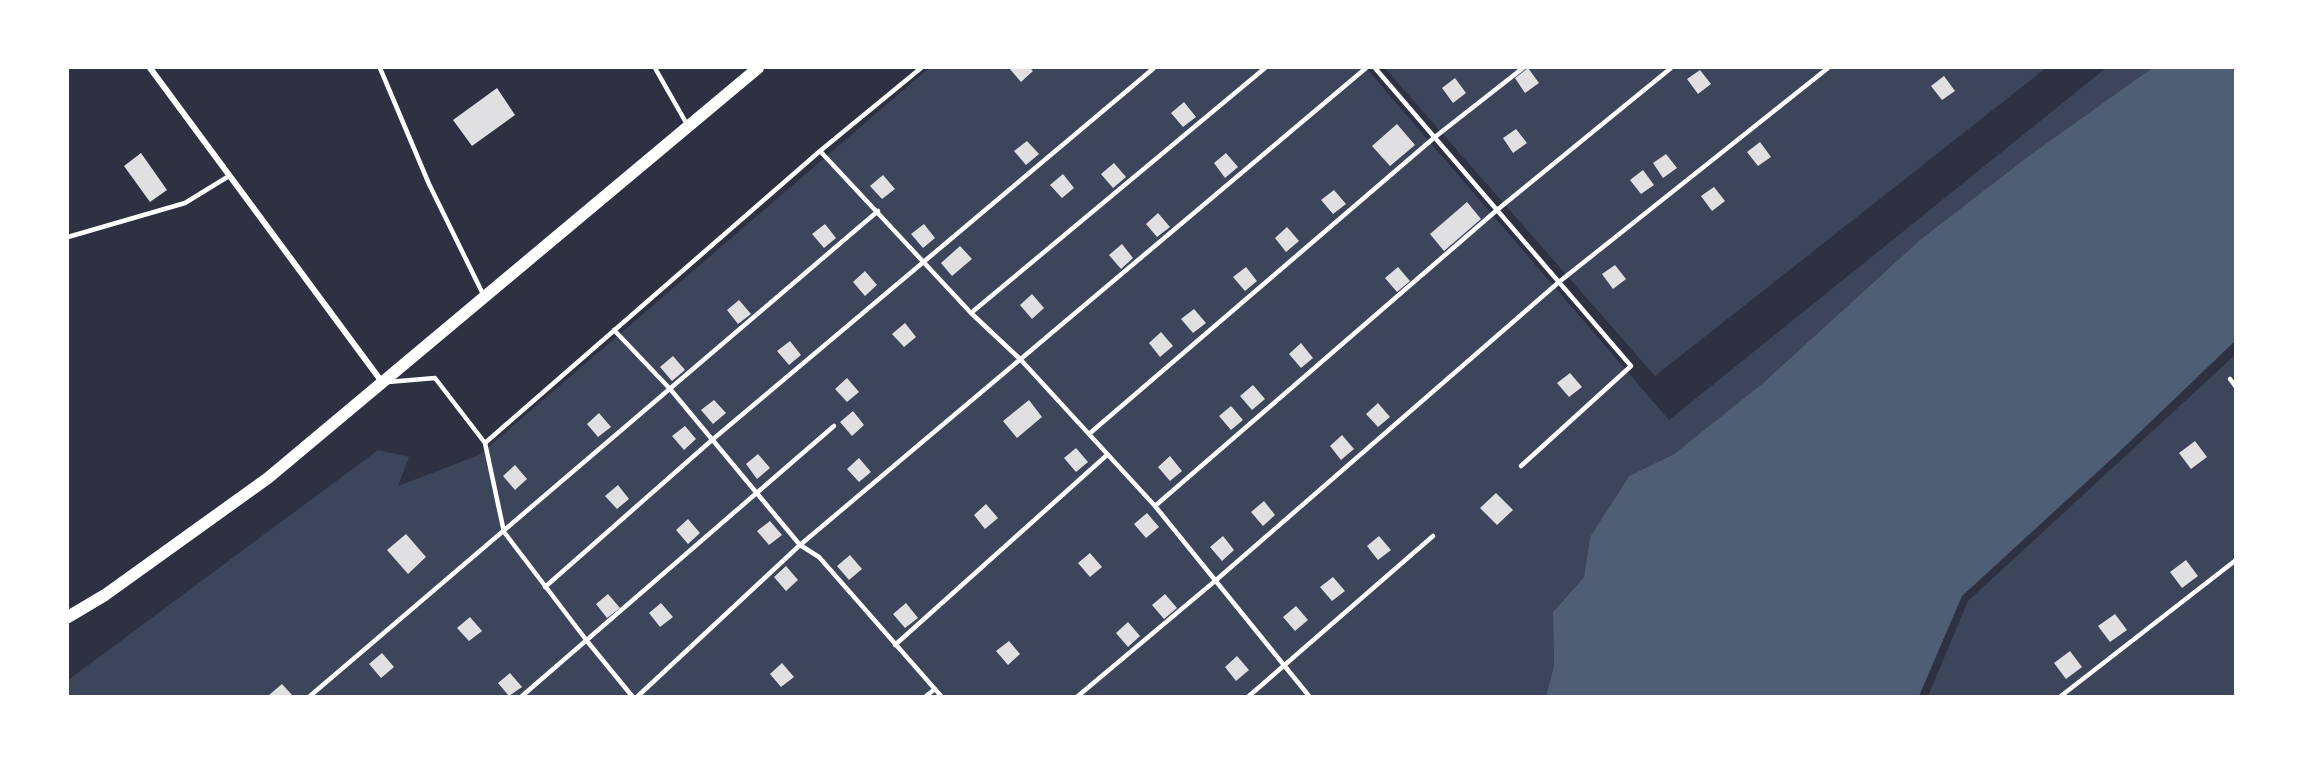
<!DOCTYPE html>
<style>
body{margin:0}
#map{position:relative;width:2303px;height:764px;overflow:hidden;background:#2d3142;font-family:"Source Serif 4",serif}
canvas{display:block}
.frame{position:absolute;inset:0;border:69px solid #fff;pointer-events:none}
</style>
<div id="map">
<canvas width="2303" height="764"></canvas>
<div class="frame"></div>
</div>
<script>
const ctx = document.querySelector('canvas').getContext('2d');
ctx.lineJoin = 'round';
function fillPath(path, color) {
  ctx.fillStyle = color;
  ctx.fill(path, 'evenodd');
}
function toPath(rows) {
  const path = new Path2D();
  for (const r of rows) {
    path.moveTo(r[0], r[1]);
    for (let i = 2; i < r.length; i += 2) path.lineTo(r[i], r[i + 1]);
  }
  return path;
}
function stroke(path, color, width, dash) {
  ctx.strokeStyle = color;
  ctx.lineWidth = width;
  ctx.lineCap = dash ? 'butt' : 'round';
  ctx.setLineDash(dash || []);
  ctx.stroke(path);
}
const green = toPath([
 [929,68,1366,68,1669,420,2106,68,2152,68,2030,155,1921,239,1763,383,1674,454,1629,476,1590,537,1584,577,1553,612,1554,666,1546,696,68,696,68,680,378,450,409,457,398,486,479,455],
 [1385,68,2046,68,1655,376],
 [2235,355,2235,696,1928,696,1968,601]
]);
const water = toPath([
 [2152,68,2235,68,2235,341,2117,454,1962,596,1919,696,1546,696,1554,666,1553,612,1584,577,1590,537,1629,476,1674,454,1763,383,1921,239,2030,155]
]);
const building = toPath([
 [1009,68,1030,68,1033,71,1021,82],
 [1528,68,1539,83,1525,93,1515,78],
 [1700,70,1711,84,1698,94,1687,79],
 [1944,76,1955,91,1942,100,1931,86],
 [1455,78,1466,93,1453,103,1442,88],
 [497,88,515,115,472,146,453,120],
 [1184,102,1196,117,1183,127,1171,113],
 [1397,124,1415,145,1390,166,1372,146],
 [1516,129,1527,143,1513,153,1503,138],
 [1027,141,1039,154,1026,165,1014,151],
 [1760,142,1771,157,1758,166,1747,152],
 [141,153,167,190,150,202,124,166],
 [1226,153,1238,167,1225,178,1214,163],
 [1666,154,1677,168,1663,178,1653,163],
 [1114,163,1126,177,1113,188,1101,174],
 [1643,170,1654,185,1641,194,1630,180],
 [1063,174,1074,188,1062,198,1050,185],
 [883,175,895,189,882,199,870,186],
 [1714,187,1725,201,1712,211,1701,196],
 [1334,190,1346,204,1333,214,1321,200],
 [1467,202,1481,219,1444,251,1430,234],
 [1158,213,1170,227,1157,237,1146,224],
 [825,224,836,238,824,248,812,234],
 [924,224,935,238,923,248,911,234],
 [1287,227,1299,241,1286,252,1275,238],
 [1122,244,1133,258,1121,269,1109,255],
 [960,246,972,259,952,276,941,263],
 [1615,265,1626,279,1613,289,1602,274],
 [1246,267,1257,281,1245,291,1233,277],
 [1398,267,1410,281,1397,292,1385,278],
 [865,271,877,285,865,296,853,282],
 [1032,294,1044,308,1032,319,1020,305],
 [739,300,751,314,738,324,727,310],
 [1194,309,1206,323,1193,333,1181,319],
 [905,323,916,337,904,347,892,334],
 [1161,332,1173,346,1160,357,1149,343],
 [790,341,801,355,789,365,777,351],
 [1301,343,1313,358,1301,368,1289,354],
 [673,356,685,370,672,381,660,367],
 [1570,373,1582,387,1569,397,1557,383],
 [847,378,859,392,847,402,835,389],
 [1253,385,1265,399,1252,410,1240,396],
 [714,400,726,413,713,424,701,410],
 [1029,400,1042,417,1017,438,1003,421],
 [1378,403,1390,417,1378,427,1366,414],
 [1231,406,1243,420,1231,430,1219,416],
 [853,411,864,425,852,436,840,422],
 [599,413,611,427,598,437,587,424],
 [685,426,696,439,684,450,672,436],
 [1342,435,1354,449,1341,460,1330,446],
 [2195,441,2207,457,2191,469,2179,453],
 [1076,448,1088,462,1076,472,1064,458],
 [758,454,770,468,757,479,746,464],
 [1170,456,1182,471,1170,481,1158,467],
 [859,458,871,472,859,482,847,469],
 [515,465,527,479,515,490,503,476],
 [618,485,629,499,617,509,605,496],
 [1496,493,1513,510,1497,525,1480,508],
 [1264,501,1275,515,1263,526,1251,512],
 [986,504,998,518,985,529,974,515],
 [1147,513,1159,527,1146,538,1134,524],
 [688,519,700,533,688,544,676,530],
 [770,521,782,535,769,545,757,531],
 [406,534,426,557,408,574,387,550],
 [1223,536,1234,550,1222,561,1210,547],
 [1379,536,1391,550,1378,560,1367,546],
 [1090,553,1102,567,1090,577,1078,563],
 [850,555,862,569,849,580,837,566],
 [2186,560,2198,576,2182,588,2170,572],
 [786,566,798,580,786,591,774,577],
 [1333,577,1345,591,1332,601,1320,587],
 [608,594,620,608,607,618,596,604],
 [1165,594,1177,608,1164,619,1152,605],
 [661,603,673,617,660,627,649,613],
 [906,603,918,618,905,628,893,614],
 [1296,606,1308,620,1295,631,1283,617],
 [2115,614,2127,630,2110,642,2098,626],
 [470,617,482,631,469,641,457,628],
 [1128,622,1140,636,1128,647,1116,633],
 [1009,641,1020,654,1008,665,996,651],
 [2070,651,2082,667,2066,679,2054,663],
 [382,653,394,667,381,678,369,664],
 [1237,656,1249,670,1236,681,1225,667],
 [782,663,794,677,781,687,770,674],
 [510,673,522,687,509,696,498,683],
 [282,684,293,696,271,696,269,695]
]);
const service = toPath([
 [380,68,429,184,483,294],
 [655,68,688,126],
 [1375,68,1631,366,1521,466],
 [820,151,971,313,1021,360,1155,506,1309,696],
 [68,237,185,203,229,176],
 [971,313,1265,68],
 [614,330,671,390,800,545,819,557,941,696],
 [2230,379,2236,387],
 [388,382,435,378,485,443,504,532,587,641,632,696],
 [1089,434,1435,137,1523,68],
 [485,443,820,151,921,68],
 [1155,506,1497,210,1671,68],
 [545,587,712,440,1154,68],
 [895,645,1107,455],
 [310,696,878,211],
 [522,696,834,426],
 [638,696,800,545,1366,68],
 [926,696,935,689],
 [1078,696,1215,581,1559,282,1828,68],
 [1249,696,1433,536],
 [2061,696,2236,560]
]);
const minor = toPath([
 [150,68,382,382]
]);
const secondary = toPath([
 [68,617,105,595,268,478,758,68]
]);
fillPath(green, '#3c4559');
fillPath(water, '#4f5d75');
fillPath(building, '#e0e0e3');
stroke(service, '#fff', 4.5);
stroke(minor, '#fff', 6);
stroke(secondary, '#fff', 12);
</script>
